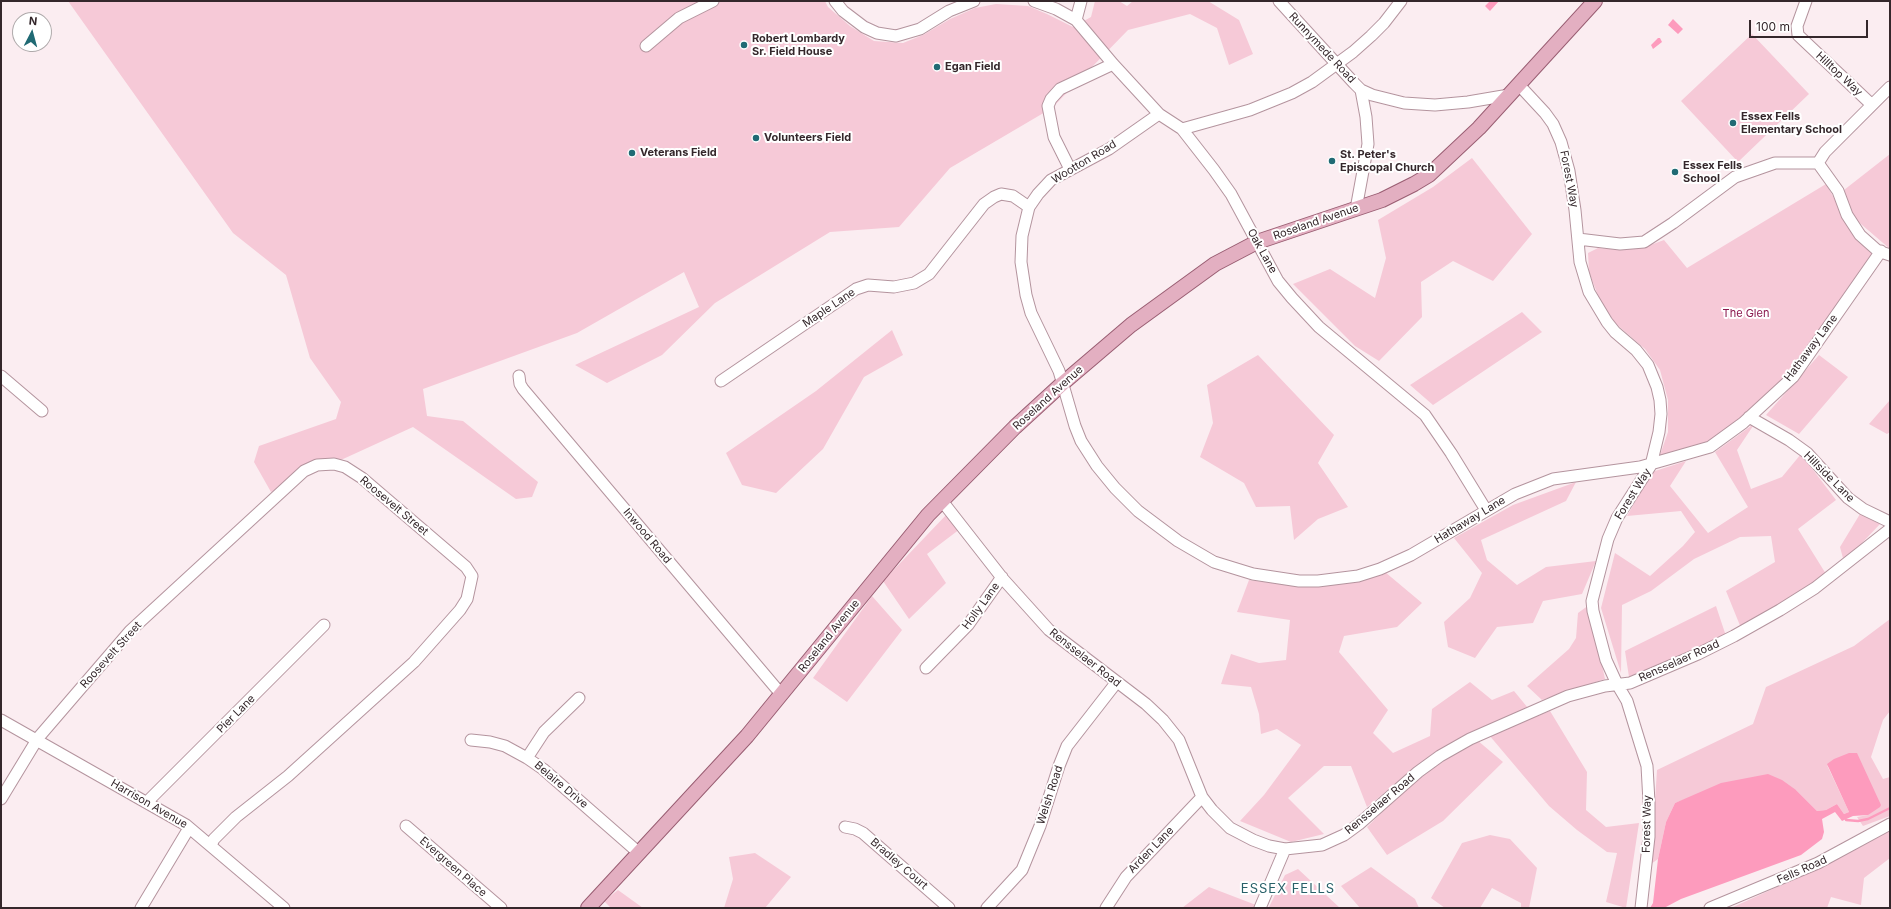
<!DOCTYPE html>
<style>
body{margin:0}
#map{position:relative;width:1891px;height:909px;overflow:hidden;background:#fbedf1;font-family:Inter,sans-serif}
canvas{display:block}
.frame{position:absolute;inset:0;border:2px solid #34272b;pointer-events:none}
.north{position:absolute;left:12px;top:12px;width:40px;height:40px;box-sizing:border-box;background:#fff;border:1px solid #aea9aa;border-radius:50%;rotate:6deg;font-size:11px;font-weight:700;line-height:16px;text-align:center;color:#34272b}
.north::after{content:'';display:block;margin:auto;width:14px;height:18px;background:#206a74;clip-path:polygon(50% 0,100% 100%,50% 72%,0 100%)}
.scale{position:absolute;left:1749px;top:20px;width:119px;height:18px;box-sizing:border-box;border:2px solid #34272b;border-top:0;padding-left:5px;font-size:12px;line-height:14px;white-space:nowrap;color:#34272b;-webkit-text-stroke:3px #fff;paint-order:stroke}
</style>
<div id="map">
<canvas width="1891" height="909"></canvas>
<div class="frame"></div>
<div class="north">N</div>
<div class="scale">100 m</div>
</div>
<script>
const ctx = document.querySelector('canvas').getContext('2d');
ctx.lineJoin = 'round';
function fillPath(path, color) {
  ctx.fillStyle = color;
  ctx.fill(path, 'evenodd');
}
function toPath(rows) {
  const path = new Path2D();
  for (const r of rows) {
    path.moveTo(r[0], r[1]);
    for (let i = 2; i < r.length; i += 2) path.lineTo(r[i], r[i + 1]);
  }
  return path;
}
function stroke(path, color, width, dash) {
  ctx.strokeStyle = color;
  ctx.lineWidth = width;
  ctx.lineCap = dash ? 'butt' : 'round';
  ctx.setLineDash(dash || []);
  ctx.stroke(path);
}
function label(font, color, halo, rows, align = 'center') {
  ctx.font = font + ' Inter,sans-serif';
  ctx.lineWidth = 4;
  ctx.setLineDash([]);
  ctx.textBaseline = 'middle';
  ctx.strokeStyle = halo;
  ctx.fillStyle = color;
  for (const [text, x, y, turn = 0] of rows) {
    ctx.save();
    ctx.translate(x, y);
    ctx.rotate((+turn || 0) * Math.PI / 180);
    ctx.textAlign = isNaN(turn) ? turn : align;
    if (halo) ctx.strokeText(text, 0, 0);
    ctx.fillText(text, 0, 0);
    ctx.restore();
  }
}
const green = toPath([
 [68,1,825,1,828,7,850,26,874,41,903,43,923,35,950,19,975,8,996,4,1028,6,1047,14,1073,27,1091,17,1095,1,1119,1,1127,6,1133,1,1208,1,1239,20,1253,54,1229,65,1217,28,1190,14,1128,30,1052,108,950,168,899,227,830,232,715,303,662,355,607,383,575,365,699,307,684,272,577,333,423,389,427,416,463,421,538,482,532,497,516,499,413,427,271,492,254,462,259,446,336,419,341,402,310,358,286,275,233,233],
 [1752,34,1809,94,1738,162,1681,101],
 [1890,154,1890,249,1854,218,1844,190],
 [1472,158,1532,234,1493,281,1453,261,1421,282,1422,317,1379,361,1355,346,1293,284,1330,269,1375,298,1386,258,1378,220,1433,187],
 [1826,184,1856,237,1875,257,1835,307,1800,358,1771,391,1745,414,1710,441,1659,458,1668,432,1668,400,1660,370,1645,349,1615,323,1599,298,1589,272,1588,253,1598,248,1621,250,1645,247,1664,240,1687,268],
 [1522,312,1542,332,1433,405,1410,385],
 [892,330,903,355,864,377,823,449,776,493,742,485,726,453,816,391],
 [1258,355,1334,435,1318,463,1348,507,1318,519,1294,540,1290,506,1256,507,1244,483,1200,457,1213,423,1207,385],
 [1819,355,1848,377,1799,434,1766,415],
 [1890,400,1890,432,1887,434,1869,424],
 [1755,423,1737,450,1751,489,1782,477,1801,454,1836,500,1798,529,1826,574,1741,628,1726,591,1775,562,1771,536,1740,537,1694,559,1651,591,1622,605,1621,673,1601,608,1615,553,1650,576,1683,546,1695,532,1681,511,1627,516,1652,472,1686,461,1670,486,1708,533,1748,507,1715,452],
 [1576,482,1566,501,1481,540,1487,560,1517,585,1546,567,1596,561,1582,594,1543,601,1533,623,1497,627,1475,658,1448,647,1444,622,1470,598,1482,573,1454,538,1513,505],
 [948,513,960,529,927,554,946,583,909,619,883,581],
 [1860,514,1880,524,1844,562,1840,547],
 [1385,572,1422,603,1397,627,1344,636,1339,652,1388,710,1373,733,1393,753,1430,736,1432,709,1470,682,1492,700,1514,691,1528,708,1460,738,1432,754,1367,807,1351,766,1324,766,1288,798,1324,834,1291,842,1240,821,1264,795,1301,745,1277,729,1261,734,1259,714,1251,687,1221,684,1231,654,1259,663,1286,660,1290,620,1237,612,1249,580,1294,586,1344,584],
 [872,596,902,630,847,702,813,678],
 [1589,605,1605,679,1542,700,1527,686,1569,649,1576,638,1578,613],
 [1716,606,1726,636,1629,677,1625,651],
 [1890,619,1890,711,1883,720,1871,757,1883,779,1890,777,1890,816,1863,826,1857,817,1868,815,1827,765,1849,812,1844,814,1837,804,1826,810,1817,811,1796,790,1694,796,1675,803,1666,822,1658,859,1651,864,1657,770,1753,724,1766,687,1854,646],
 [1550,711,1587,772,1586,810,1606,827,1639,823,1626,908,1606,902,1617,853,1607,852,1577,830,1549,806,1489,735],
 [1477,740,1503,762,1443,821,1387,855,1367,827,1417,778],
 [1890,831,1890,858,1864,878,1861,905,1831,897,1827,908,1731,908,1821,867],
 [1490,835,1510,839,1537,868,1529,908,1521,908,1521,903,1492,888,1480,908,1445,908,1431,898,1462,843],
 [755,853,791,877,765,908,724,908,733,879,729,857],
 [1371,867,1415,899,1419,908,1360,908,1341,886],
 [1298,869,1340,908,1269,907,1285,875],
 [1209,887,1256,905,1254,908,1182,908],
 [618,890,643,908,611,908,604,901]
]);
const water = toPath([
 [1490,1,1499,1,1490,11,1485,6],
 [1673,19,1683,29,1678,34,1668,25],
 [1658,38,1660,38,1662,42,1653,49,1651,45],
 [1849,753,1857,753,1881,805,1880,807,1868,815,1853,816,1842,821,1835,812,1822,819,1824,832,1822,839,1801,855,1681,899,1664,908,1650,908,1653,903,1658,859,1666,822,1675,803,1721,783,1768,774,1782,780,1796,790,1817,811,1826,810,1837,804,1844,814,1849,812,1827,764,1834,759]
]);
const stream = toPath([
 [1846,820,1858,821,1868,819,1890,808]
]);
const minor = toPath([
 [835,1,843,11,864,27,877,33,896,36,920,29,949,11,974,1],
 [1034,1,1056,9,1076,20,1113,64,1159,114,1182,129,1214,170,1231,194,1278,281,1292,298,1319,327,1425,415,1451,453,1486,510],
 [1279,1,1354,83,1361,90,1372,95,1404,103,1435,105,1468,102,1509,95],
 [1806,1,1797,26,1798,35,1872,105],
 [1076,20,1081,1],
 [646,46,679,18,713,1],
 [1519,85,1545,113,1553,124,1561,142,1569,171,1575,210,1580,262,1589,292,1607,322,1615,332,1636,350,1648,365,1657,387,1660,400,1661,414,1659,432,1651,465,1617,518,1608,539,1592,601,1593,611,1606,660,1617,684,1627,701,1647,766,1649,802,1649,837,1641,908],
 [1159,114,1109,149,1051,180,1038,194,1029,207,1022,236,1021,262,1026,295,1031,313,1059,371,1075,426,1081,441,1097,466,1115,488,1138,511,1178,541,1214,562,1253,574,1299,581,1318,581,1358,576,1380,569,1411,555,1515,494,1553,479,1640,467,1710,447,1743,423,1793,377,1881,251],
 [1182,129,1250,110,1292,93,1312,82,1353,52,1371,36,1384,23,1401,1],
 [1818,163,1825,152,1890,87],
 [1070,169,1054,137,1048,106,1051,99,1060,89,1113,64],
 [1356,209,1368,144,1366,117,1361,90],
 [1578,239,1620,244,1644,242,1673,223,1735,177,1775,163,1818,163,1838,191,1847,215,1860,235,1878,251,1890,255],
 [1,376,42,411],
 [519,376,520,384,523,389,781,694],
 [721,381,856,289,868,285,894,287,914,283,929,274,984,204,994,197,1001,194,1013,196,1029,207],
 [1749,417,1789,440,1807,453,1848,498,1863,509,1890,522],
 [942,501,1003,579,1049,630,1146,704,1163,720,1179,740,1202,797,1212,810,1230,828,1253,840,1269,846,1285,849,1322,845,1344,835,1359,824,1418,772,1440,756,1470,739,1568,696,1605,686,1630,683,1698,654,1734,636,1780,610,1815,588,1890,529],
 [926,668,968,625,1002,577],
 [1,720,186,825,284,908],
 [471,740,490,742,505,746,527,758,543,769,639,853],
 [527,758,544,732,579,698],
 [1,799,38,738,130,631,304,471,317,465,334,464,345,467,362,478,466,567,472,576,467,599,460,610,414,662,288,776,236,817,214,839,211,845],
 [147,802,324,625],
 [406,826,501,908],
 [845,827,855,829,863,833,949,908],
 [141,908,189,828],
 [987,908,1022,870,1040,826,1059,766,1067,746,1116,683],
 [1106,908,1126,877,1202,797],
 [1260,908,1285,849],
 [1710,908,1818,863,1890,824]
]);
const major = toPath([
 [588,908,747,736,928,515,1015,427,1063,383,1131,325,1215,264,1257,242,1382,200,1414,184,1429,175,1479,128,1595,1]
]);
const markers = [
 [744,45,4,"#206a74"],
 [937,67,4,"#206a74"],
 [1733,123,4,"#206a74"],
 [756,138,4,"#206a74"],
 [632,153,4,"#206a74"],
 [1332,161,4,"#206a74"],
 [1675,172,4,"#206a74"]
];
const poiNames = [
 ["Robert Lombardy",752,39],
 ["Sr. Field House",752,52],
 ["Egan Field",945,67],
 ["Essex Fells",1741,117],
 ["Elementary School",1741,130],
 ["Volunteers Field",764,138],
 ["Veterans Field",640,153],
 ["St. Peter's",1340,155],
 ["Episcopal Church",1340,168],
 ["Essex Fells",1683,166],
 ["School",1683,179]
];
const streetNames = [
 ["Runnymede Road",1322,48,47],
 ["Hilltop Way",1839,74,43],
 ["Wootton Road",1084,162,-31],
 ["Forest Way",1569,179,79],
 ["Roseland Avenue",1316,222,-19],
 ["Oak Lane",1262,251,61],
 ["Maple Lane",829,308,-34],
 ["Hathaway Lane",1811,348,-53],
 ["Roseland Avenue",1048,398,-42],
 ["Hillside Lane",1829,477,45],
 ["Forest Way",1633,494,-58],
 ["Roosevelt Street",394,506,40],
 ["Hathaway Lane",1470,520,-31],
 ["Inwood Road",647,536,50],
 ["Holly Lane",981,606,-54],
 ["Roseland Avenue",829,636,-51],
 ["Roosevelt Street",111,655,-48],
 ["Rensselaer Road",1085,658,38],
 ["Rensselaer Road",1679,661,-24],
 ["Pier Lane",236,714,-45],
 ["Belaire Drive",561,785,40],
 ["Welsh Road",1050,795,-72],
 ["Harrison Avenue",149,804,30],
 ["Rensselaer Road",1380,804,-40],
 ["Forest Way",1647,824,-89],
 ["Arden Lane",1151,850,-46],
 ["Bradley Court",899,864,41],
 ["Evergreen Place",453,867,41],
 ["Fells Road",1802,870,-24]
];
const parkNames = [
 ["The Glen",1746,314]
];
const quarterNames = [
 ["ESSEX FELLS",1288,889]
];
fillPath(green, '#f6c9d7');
fillPath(water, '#fd9bbd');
stroke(stream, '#fd9bbd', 2.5);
stroke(minor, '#b4949e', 13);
stroke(major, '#995d72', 16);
stroke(minor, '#fff', 11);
stroke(major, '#e3afc1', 14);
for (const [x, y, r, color] of markers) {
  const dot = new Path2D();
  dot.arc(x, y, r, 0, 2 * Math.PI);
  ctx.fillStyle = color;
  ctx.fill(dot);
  stroke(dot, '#fff', 1.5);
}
label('bold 11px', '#34272b', '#fff', poiNames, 'left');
label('11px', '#34272b', '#fff', streetNames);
label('11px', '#89174d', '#fff', parkNames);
ctx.letterSpacing = '1px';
label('13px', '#286169', '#fff', quarterNames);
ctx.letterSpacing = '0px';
</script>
